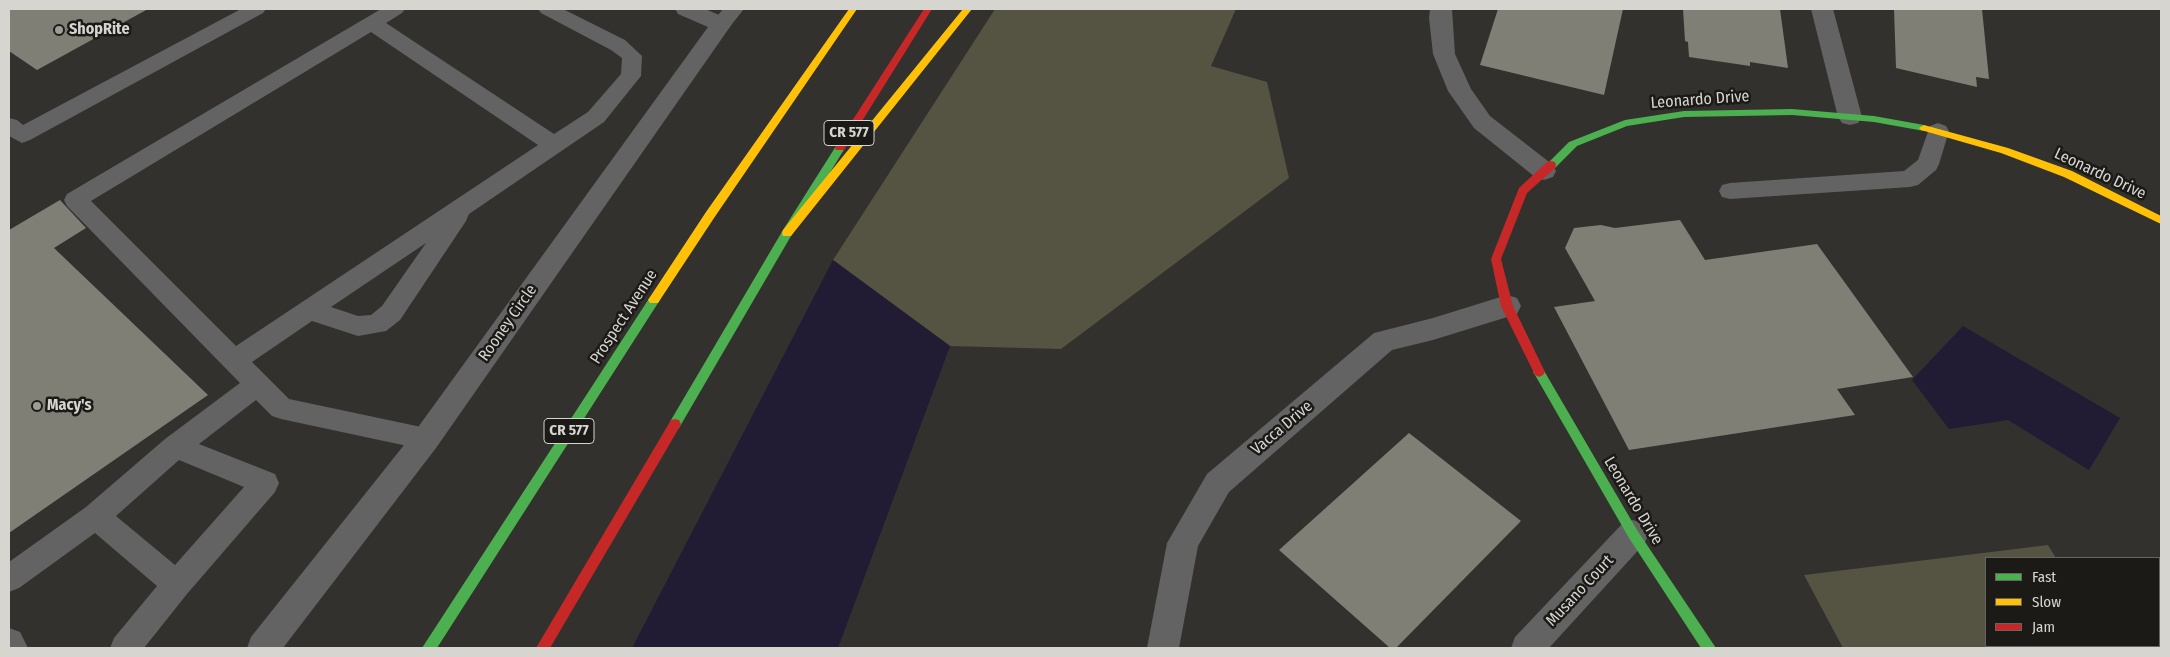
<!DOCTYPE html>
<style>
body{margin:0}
#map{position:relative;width:2170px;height:657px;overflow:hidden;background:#32312d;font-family:"Fira Sans Condensed",sans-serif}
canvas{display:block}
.frame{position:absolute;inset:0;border:10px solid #d6d5d0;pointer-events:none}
.legend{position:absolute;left:1985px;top:557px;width:175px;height:90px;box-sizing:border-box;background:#1b1a17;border:1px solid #666561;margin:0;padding:6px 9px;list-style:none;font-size:15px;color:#d6d5d0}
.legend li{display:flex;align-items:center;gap:10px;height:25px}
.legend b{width:25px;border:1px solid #666561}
</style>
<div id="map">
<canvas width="2170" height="657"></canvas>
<div class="frame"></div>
<ul class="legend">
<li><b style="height:6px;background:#4caf50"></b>Fast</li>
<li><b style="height:6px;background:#ffc107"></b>Slow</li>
<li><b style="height:6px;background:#c62828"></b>Jam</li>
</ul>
</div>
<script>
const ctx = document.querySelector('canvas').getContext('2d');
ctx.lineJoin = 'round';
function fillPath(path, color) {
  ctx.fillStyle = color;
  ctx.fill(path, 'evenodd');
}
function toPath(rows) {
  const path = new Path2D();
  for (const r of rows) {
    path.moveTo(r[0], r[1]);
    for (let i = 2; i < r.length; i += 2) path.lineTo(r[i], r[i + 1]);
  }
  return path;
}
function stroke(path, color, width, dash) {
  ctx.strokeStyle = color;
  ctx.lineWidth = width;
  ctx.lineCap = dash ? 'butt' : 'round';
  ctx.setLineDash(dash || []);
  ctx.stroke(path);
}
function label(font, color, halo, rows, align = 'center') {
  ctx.font = font + ' "Fira Sans Condensed",sans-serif';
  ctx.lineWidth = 5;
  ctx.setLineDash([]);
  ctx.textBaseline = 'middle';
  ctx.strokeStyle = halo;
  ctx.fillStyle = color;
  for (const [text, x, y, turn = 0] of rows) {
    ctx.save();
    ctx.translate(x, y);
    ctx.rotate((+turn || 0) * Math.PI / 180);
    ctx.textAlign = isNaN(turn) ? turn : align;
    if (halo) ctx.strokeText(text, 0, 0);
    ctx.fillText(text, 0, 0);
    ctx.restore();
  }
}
const green = toPath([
 [995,9,1236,9,1211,66,1267,82,1289,178,1061,349,950,346,833,260],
 [2048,545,2056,558,1986,558,1986,646,2115,646,2117,648,1843,648,1804,575]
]);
const water = toPath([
 [833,260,950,346,838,648,632,648],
 [1963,326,2120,418,2089,470,2008,420,1949,429,1912,380]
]);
const building = toPath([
 [9,9,148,9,37,70,9,51],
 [1498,9,1623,9,1604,95,1480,65],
 [1683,9,1780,9,1788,68,1750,62,1750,66,1689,57,1688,42,1685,41],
 [1894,9,1982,9,1989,79,1976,77,1977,87,1896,68],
 [60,200,86,228,54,248,208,395,9,533,9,230],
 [1680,220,1705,260,1817,244,1913,377,1837,389,1855,415,1629,450,1554,307,1595,301,1565,248,1574,228,1601,225,1615,228],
 [1409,433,1521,521,1396,648,1390,648,1279,550]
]);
const lane = toPath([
 [241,9,266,9,263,13,30,140,22,143,9,136,9,118,17,120,23,125,241,9],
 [381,9,405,9,402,13,386,23,554,134,588,112,621,74,622,58,611,50,541,13,538,9,563,9,625,40,642,56,641,76,604,122,469,214,466,221,400,320,386,331,358,336,312,321,252,362,289,399,426,428,435,431,439,439,435,447,426,450,281,419,272,416,256,400,199,444,275,474,279,483,275,492,187,594,144,648,110,648,114,638,157,586,95,533,19,588,9,592,9,562,86,507,165,439,240,383,67,206,64,200,67,194,381,9],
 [371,32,538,145,236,346,91,201,371,32],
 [426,243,382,306,371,315,358,316,331,307,426,243],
 [179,460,244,487,175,565,116,516,179,460],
 [723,9,744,9,728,29,721,30,714,29,711,24,723,9],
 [1938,123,1946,126,1949,131,1939,164,1936,170,1918,185,1910,187,1730,199,1722,197,1719,191,1722,185,1730,183,1904,171,1918,160,1930,126,1938,123],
 [9,628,20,632,28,648,9,648,9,628]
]);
const street = toPath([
 [675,9,705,9,729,19,732,24,436,448,283,648,247,648,251,637,416,430,708,27,678,14,675,9],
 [1430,9,1452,9,1455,54,1471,89,1490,116,1553,165,1556,171,1553,177,1544,180,1535,177,1474,128,1448,91,1433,54,1429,18,1430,9],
 [1811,9,1833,9,1862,117,1858,123,1850,125,1842,123,1838,117,1811,9],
 [1507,295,1517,298,1521,306,1517,314,1433,340,1392,350,1229,492,1198,546,1179,648,1147,648,1167,543,1207,474,1374,333,1433,318,1507,295],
 [1633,520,1644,524,1649,534,1644,544,1549,648,1511,648,1515,637,1622,524,1633,520]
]);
const fast = toPath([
 [1792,109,1874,116,1924,125,1929,128,1924,131,1874,122,1792,115,1684,117,1627,126,1577,146,1555,168,1547,168,1546,165,1569,142,1625,120,1684,111,1792,109],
 [840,144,845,148,791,236,679,428,675,429,671,428,669,424,671,420,783,230,836,146,840,144],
 [654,296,658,297,660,300,658,303,437,648,422,648,650,297,654,296],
 [1539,367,1543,369,1637,530,1716,648,1701,648,1629,538,1535,375,1533,372,1535,369,1539,367]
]);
const slow = toPath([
 [849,9,857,9,714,218,658,303,650,303,648,300,650,297,706,212,849,9],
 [963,9,972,9,791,236,783,236,782,233,783,230,963,9],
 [1924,125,2008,148,2072,171,2161,216,2161,224,2064,177,2001,153,1921,130,1919,128,1924,125]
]);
const jam = toPath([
 [924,9,932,9,844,150,836,150,835,148,836,146,924,9],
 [1551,161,1555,162,1556,165,1555,168,1527,193,1501,259,1513,306,1545,372,1543,375,1539,377,1535,375,1501,306,1491,259,1519,188,1547,162,1551,161],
 [675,419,679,420,681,424,679,428,550,648,536,648,671,420,675,419]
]);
const markers = [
 [59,30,5,"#9d9c97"],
 [37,406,5,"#9d9c97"]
];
const shields = [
 [849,133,50],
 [569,431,50]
];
const shieldNames = [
 ["CR 577",849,133],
 ["CR 577",569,431]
];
const poiNames = [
 ["ShopRite",69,30],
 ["Macy's",47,406]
];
const streetNames = [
 ["Leonardo Drive",1700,100,-4],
 ["Leonardo Drive",2100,174,25],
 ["Prospect Avenue",624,317,-57],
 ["Rooney Circle",508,323,-55],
 ["Vacca Drive",1282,428,-40],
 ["Leonardo Drive",1633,501,59],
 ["Musano Court",1580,591,-47]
];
fillPath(green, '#555341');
fillPath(water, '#211b33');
fillPath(building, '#807f75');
fillPath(lane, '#636364');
fillPath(street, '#636364');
fillPath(fast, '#4caf50');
fillPath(slow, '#ffc107');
fillPath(jam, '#c62828');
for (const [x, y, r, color] of markers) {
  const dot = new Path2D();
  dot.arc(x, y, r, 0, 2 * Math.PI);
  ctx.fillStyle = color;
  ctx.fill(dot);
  stroke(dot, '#1b1a17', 2);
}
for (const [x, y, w] of shields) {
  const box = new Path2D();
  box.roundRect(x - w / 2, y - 12.5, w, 25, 4);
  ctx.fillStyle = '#1b1a17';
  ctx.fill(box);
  stroke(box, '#d6d5d0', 1);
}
label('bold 15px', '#d6d5d0', null, shieldNames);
label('bold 16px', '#d6d5d0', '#1b1a17', poiNames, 'left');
label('16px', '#d6d5d0', '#1b1a17', streetNames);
</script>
